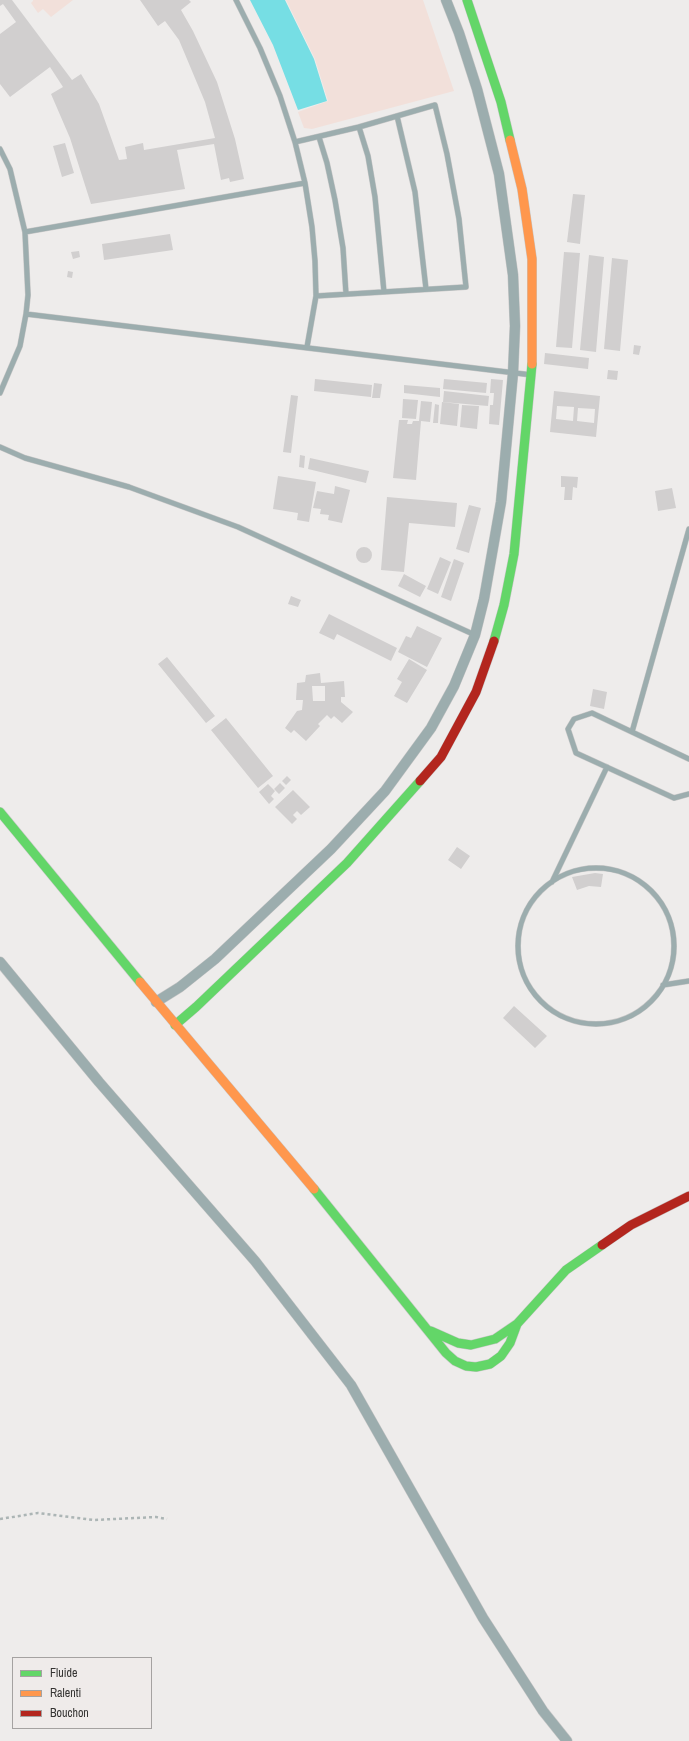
<!DOCTYPE html>
<style>
body{margin:0}
#map{position:relative;width:689px;height:1741px;overflow:hidden;background:#eeeceb;font-family:"Archivo Narrow",sans-serif}
canvas{display:block}
.legend{position:absolute;left:12px;top:1657px;width:140px;height:72px;box-sizing:border-box;background:#efebea;border:1px solid #a5a2a1;margin:0;padding:5px 7px;list-style:none;font-size:12px;color:#353433}
.legend li{display:flex;align-items:center;gap:8px;height:20px}
.legend b{width:20px;border:1px solid #a5a2a1}
</style>
<div id="map">
<canvas width="689" height="1741"></canvas>
<ul class="legend">
<li><b style="height:5px;background:#63d668"></b>Fluide</li>
<li><b style="height:5px;background:#ff974d"></b>Ralenti</li>
<li><b style="height:5px;background:#b3261e"></b>Bouchon</li>
</ul>
</div>
<script>
const ctx = document.querySelector('canvas').getContext('2d');
ctx.lineJoin = 'round';
function fillPath(path, color) {
  ctx.fillStyle = color;
  ctx.fill(path, 'evenodd');
}
function toPath(rows) {
  const path = new Path2D();
  for (const r of rows) {
    if (r.length === 3) {
      path.moveTo(r[0] + r[2], r[1]);
      path.arc(r[0], r[1], r[2], 0, 2 * Math.PI);
      continue;
    }
    path.moveTo(r[0], r[1]);
    for (let i = 2; i < r.length; i += 2) path.lineTo(r[i], r[i + 1]);
  }
  return path;
}
function stroke(path, color, width, dash) {
  ctx.strokeStyle = color;
  ctx.lineWidth = width;
  ctx.lineCap = dash ? 'butt' : 'round';
  ctx.setLineDash(dash || []);
  ctx.stroke(path);
}
const green = toPath([
 [33,0,73,0,51,17,43,9,38,13,31,3,33,1],
 [286,0,423,0,454,91,312,129,304,128,298,112,328,101,315,59]
]);
const water = toPath([
 [250,0,285,0,314,59,327,101,298,110,273,45]
]);
const building = toPath([
 [0,0,12,0,72,80,81,74,99,104,119,160,127,159,125,147,143,143,144,150,215,138,205,102,179,40,165,21,158,26,140,0,189,0,191,2,181,10,193,31,217,82,235,139,244,179,230,182,229,178,221,180,214,144,177,150,185,189,91,204,70,138,51,94,63,87,50,67,10,97,0,84,0,34,16,22,3,4,0,6],
 [65,143,74,173,62,177,53,146],
 [573,194,585,195,580,244,567,242],
 [170,234,173,250,104,260,102,244],
 [79,251,80,257,73,259,71,252],
 [564,252,580,253,572,348,556,347],
 [589,255,604,257,596,352,580,350],
 [612,258,628,260,620,351,604,349],
 [68,271,73,272,72,278,67,277],
 [634,345,641,346,639,355,633,354],
 [545,353,589,358,588,369,544,364],
 [608,370,618,371,617,380,607,379],
 [315,379,372,385,371,397,314,391],
 [444,379,487,383,486,393,443,389],
 [491,379,503,380,499,425,489,424,490,405,493,405,494,393,490,393],
 [374,383,382,384,380,398,372,398],
 [404,385,440,388,440,397,404,393],
 [444,391,489,396,488,406,443,402],
 [554,391,600,396,596,437,550,432],
 [557,406,574,407,573,421,556,419],
 [578,408,595,409,594,423,577,421],
 [291,395,298,396,291,453,283,452],
 [403,399,418,400,416,419,402,418],
 [421,401,432,402,430,422,421,421,416,480,393,478,399,420,408,420,407,424,412,424,413,421,419,421],
 [442,402,459,404,457,426,440,424],
 [435,404,439,405,438,423,433,423],
 [462,405,479,406,477,429,460,427],
 [300,455,305,456,304,468,299,467],
 [310,458,369,471,366,483,308,469],
 [278,476,316,482,309,522,297,520,298,513,273,509],
 [561,476,578,477,577,488,573,487,572,500,564,500,565,487,561,487],
 [335,486,350,490,342,523,328,520,329,515,320,514,321,509,313,508,317,491,334,494],
 [672,488,676,508,658,511,655,491],
 [387,497,457,503,455,527,409,523,404,572,381,570],
 [469,505,481,508,469,553,456,549],
 [364,555,8],
 [440,557,451,562,438,594,427,589],
 [454,559,464,563,451,601,441,597],
 [404,574,426,586,420,597,398,586],
 [291,596,301,600,298,607,288,604],
 [329,614,397,648,391,661,337,634,334,640,319,633],
 [417,626,442,638,427,667,398,652,406,636,411,638],
 [167,657,215,716,206,723,158,664],
 [409,659,427,670,407,703,394,696,402,682,397,679],
 [320,673,321,683,344,681,345,697,341,697,341,702,353,712,342,723,334,716,331,719,327,715,318,724,320,726,306,741,294,730,291,733,285,728,297,711,302,710,303,700,296,700,297,683,305,682,306,675],
 [312,686,325,686,325,701,313,701],
 [593,689,607,692,604,709,590,706],
 [226,718,273,776,258,788,211,730],
 [287,776,291,780,286,785,282,781],
 [280,783,285,788,279,794,274,789],
 [268,784,275,791,271,796,274,799,269,804,259,792],
 [293,790,310,807,301,815,297,811,293,815,297,819,292,824,275,807],
 [457,847,470,856,461,869,448,860],
 [595,873,603,874,601,887,589,886,577,890,572,877],
 [514,1006,547,1036,535,1048,503,1018]
]);
const path = toPath([
 [0,1519,38,1513,94,1520,156,1517,167,1519]
]);
const lane = toPath([
 [236,0,260,48,280,96,295,142,305,183,312,227,315,261,316,296,307,347],
 [397,116,415,192,426,289],
 [359,127,368,156,375,197,384,292],
 [319,137,327,163,335,200,343,248,346,294],
 [295,142,359,127,435,105,447,154,459,219,466,287,316,296],
 [0,149,10,169,25,232,28,295,26,314,20,346,0,393],
 [25,232,305,183],
 [26,314,532,375],
 [0,447,25,458,129,487,238,527,475,635],
 [632,732,689,529],
 [689,759,592,713,574,719,568,729,576,753,674,798,689,794],
 [596,946,78],
 [552,882,607,767],
 [663,985,689,981]
]);
const street = toPath([
 [0,962,99,1082,255,1261,351,1385,483,1618,543,1711,567,1741],
 [156,1002,180,987,215,959,331,849,385,791,431,728,454,686,475,635,484,599,501,502,513,373,515,326,513,275,499,174,477,89,459,33,446,0]
]);
const fast = toPath([
 [467,0,501,102,510,140],
 [494,641,504,605,514,554,532,364],
 [0,812,140,982],
 [175,1025,196,1007,347,863,420,781],
 [314,1189,446,1353,455,1361,466,1366,476,1367,490,1364,501,1356,510,1343,517,1324],
 [431,1331,458,1343,471,1345,495,1339,517,1324,566,1270,602,1245]
]);
const slow = toPath([
 [510,140,522,189,532,259,532,364],
 [140,982,314,1189]
]);
const jam = toPath([
 [420,781,441,757,476,692,494,641],
 [602,1245,631,1225,689,1196]
]);
fillPath(green, '#f2e0da');
fillPath(water, '#76dee4');
fillPath(building, '#d1cfcf');
stroke(lane, '#c8c7c7', 6);
stroke(street, '#c8c7c7', 11);
stroke(fast, '#c8c7c7', 10);
stroke(slow, '#c8c7c7', 10);
stroke(jam, '#c8c7c7', 10);
stroke(path, '#acb5b5', 2.5, [3, 3]);
stroke(lane, '#9cadae', 5);
stroke(street, '#9cadae', 10);
stroke(fast, '#63d668', 9);
stroke(slow, '#ff974d', 9);
stroke(jam, '#b3261e', 9);
</script>
